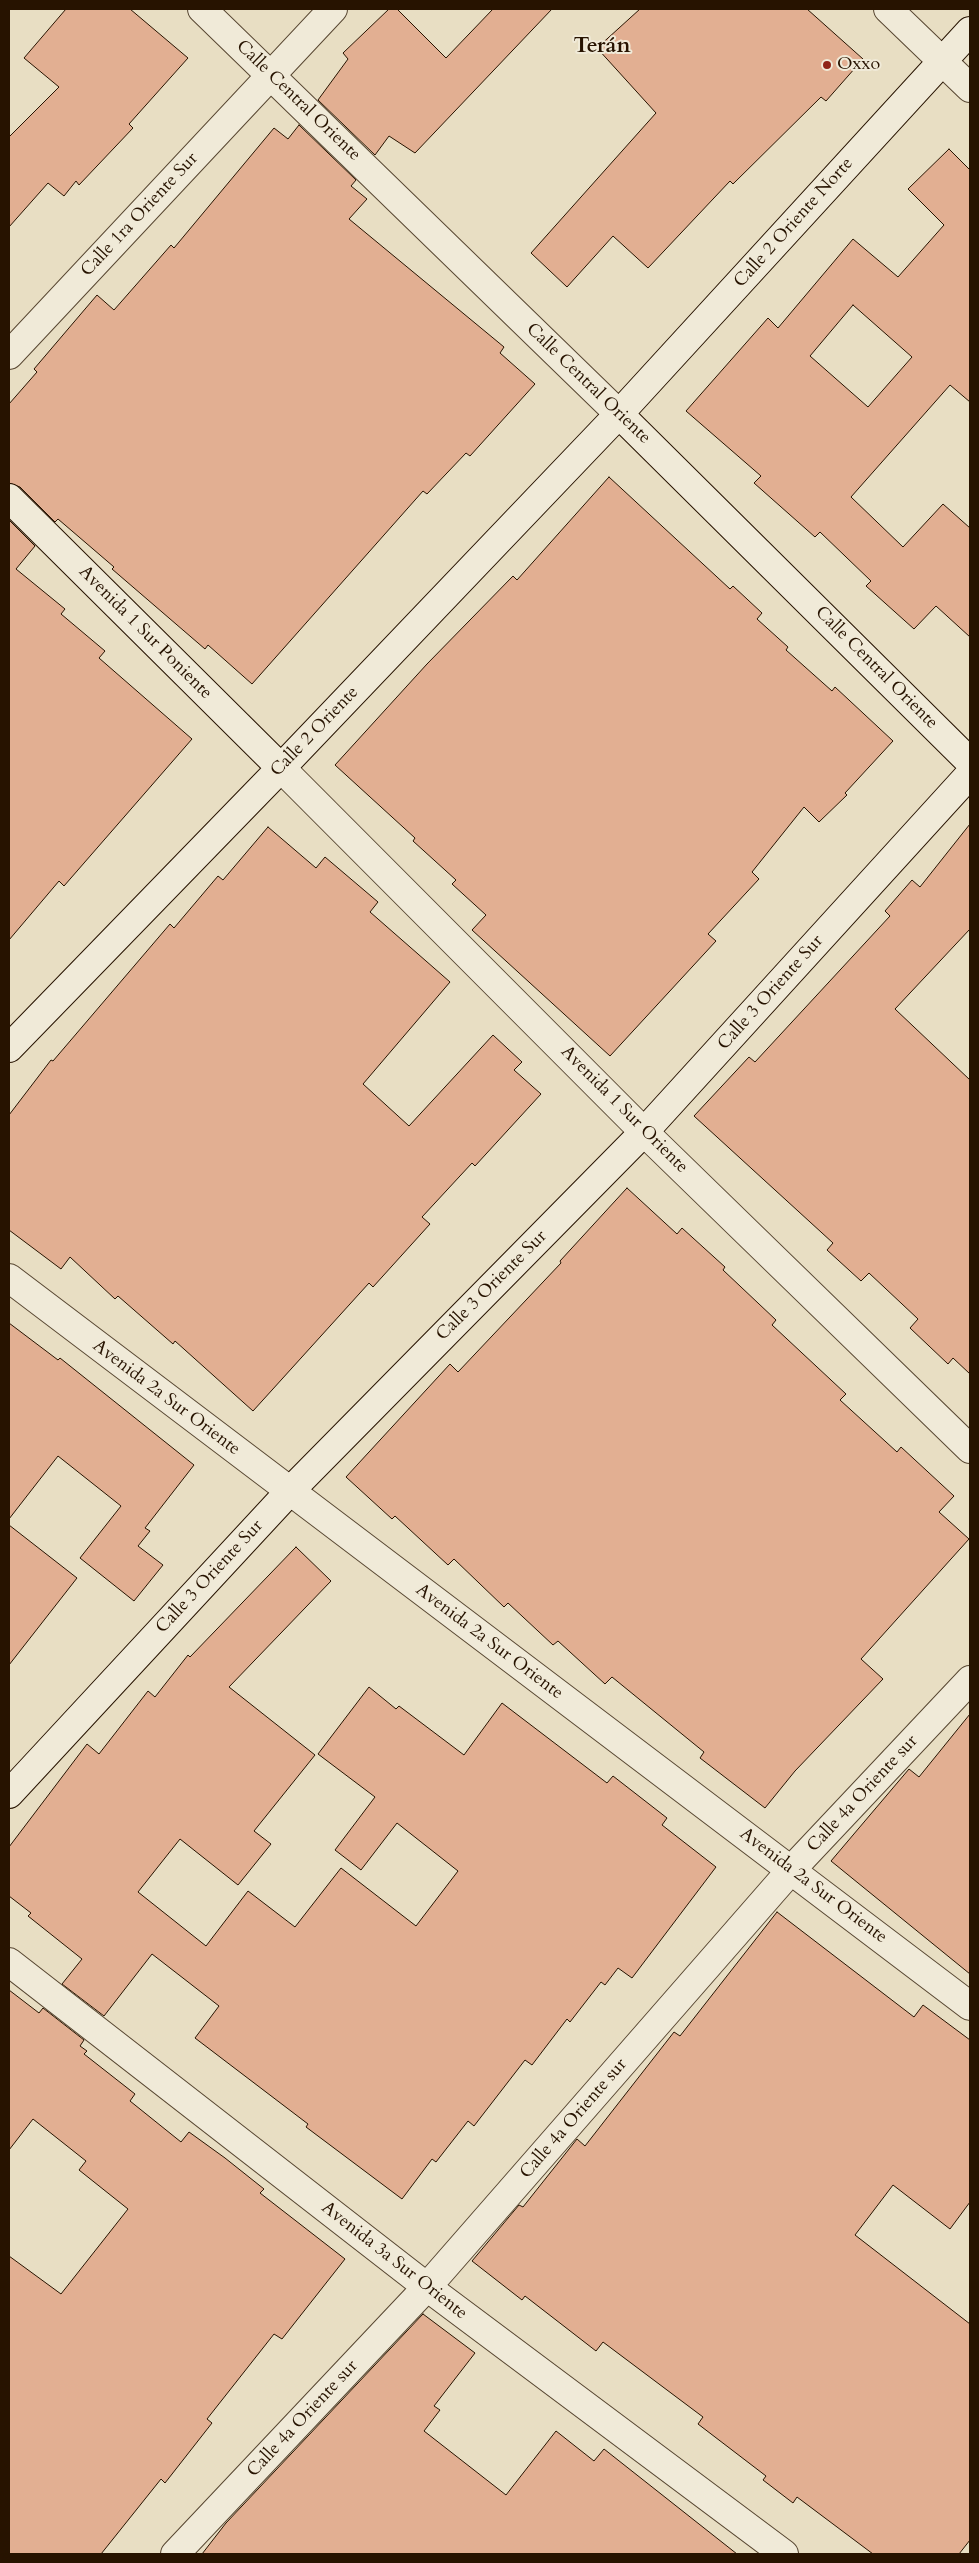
<!DOCTYPE html>
<meta charset="utf-8">
<style>
body{margin:0}
#map{position:relative;width:979px;height:2563px;overflow:hidden;background:#e8dec3;font-family:Cardo,serif}
canvas{display:block}
.frame{position:absolute;inset:0;border:10px solid #271300;pointer-events:none}
</style>
<div id="map">
<canvas width="979" height="2563"></canvas>
<div class="frame"></div>
</div>
<script>
const ctx = document.querySelector('canvas').getContext('2d');
ctx.lineJoin = 'round';
function fillPath(path, color) {
  ctx.fillStyle = color;
  ctx.fill(path, 'evenodd');
}
function toPath(rows) {
  const path = new Path2D();
  for (const r of rows) {
    path.moveTo(r[0], r[1]);
    for (let i = 2; i < r.length; i += 2) path.lineTo(r[i], r[i + 1]);
  }
  return path;
}
function stroke(path, color, width, dash) {
  ctx.strokeStyle = color;
  ctx.lineWidth = width;
  ctx.lineCap = dash ? 'butt' : 'round';
  ctx.setLineDash(dash || []);
  ctx.stroke(path);
}
function label(font, color, halo, rows, align = 'center') {
  ctx.font = font + ' Cardo,serif';
  ctx.lineWidth = 4;
  ctx.setLineDash([]);
  ctx.textBaseline = 'middle';
  ctx.strokeStyle = halo;
  ctx.fillStyle = color;
  for (const [text, x, y, turn = 0] of rows) {
    ctx.save();
    ctx.translate(x, y);
    ctx.rotate((+turn || 0) * Math.PI / 180);
    ctx.textAlign = isNaN(turn) ? turn : align;
    if (halo) ctx.strokeText(text, 0, 0);
    ctx.fillText(text, 0, 0);
    ctx.restore();
  }
}
const building = toPath([
 [66,9,130,9,188,58,129,124,133,128,79,185,76,181,64,196,48,183,9,227,9,137,59,87,24,58,66,9],
 [389,9,397,9,446,58,493,9,552,9,415,153,389,136,375,155,318,100,348,59,343,53,389,9],
 [640,9,807,9,863,59,826,101,821,97,733,184,730,181,648,268,613,236,567,287,531,253,656,113,597,48,640,9],
 [299,125,356,180,351,186,367,199,349,219,504,347,500,353,535,384,470,456,466,453,427,494,423,491,252,684,208,645,205,649,112,569,114,567,58,519,55,522,20,487,9,483,9,404,37,372,34,369,97,295,114,310,171,245,174,248,274,128,288,139,299,125],
 [949,149,970,170,970,402,950,385,851,497,903,547,943,504,970,528,970,637,936,606,914,629,866,586,871,581,820,532,815,537,754,483,761,476,686,411,768,318,778,328,853,239,898,277,944,225,908,189,949,149],
 [853,305,912,357,868,407,810,356,853,305],
 [609,477,730,589,733,586,762,613,757,619,788,647,786,650,832,691,835,687,893,741,845,793,847,795,819,822,804,807,752,872,759,879,708,934,716,941,610,1056,472,930,486,915,452,884,456,880,413,841,415,838,335,765,427,664,513,576,517,580,609,477],
 [9,520,35,546,16,569,65,609,61,614,105,651,99,658,192,739,64,886,59,881,9,940,9,520],
 [970,824,970,929,895,1009,970,1080,970,1374,953,1358,948,1364,910,1328,918,1319,869,1273,861,1281,827,1250,833,1243,694,1116,749,1057,755,1062,890,916,885,911,912,880,920,887,970,824],
 [268,827,316,868,325,857,378,902,370,912,450,982,363,1084,409,1126,493,1035,522,1062,514,1070,541,1094,475,1166,472,1163,422,1217,430,1224,373,1287,369,1283,253,1411,175,1341,173,1344,118,1296,115,1299,70,1257,61,1269,9,1230,9,1115,51,1060,53,1061,170,924,174,928,218,876,223,880,268,827],
 [627,1188,677,1234,682,1228,725,1267,723,1270,776,1320,772,1325,846,1394,840,1400,897,1452,901,1447,954,1496,939,1512,969,1539,861,1659,883,1679,795,1771,765,1808,700,1758,704,1752,612,1677,605,1684,558,1641,553,1645,508,1603,504,1607,454,1559,448,1565,395,1516,392,1519,346,1477,450,1364,458,1372,561,1263,560,1261,627,1188],
 [9,1323,58,1360,60,1358,194,1465,145,1528,150,1531,138,1546,163,1565,134,1601,80,1558,121,1506,58,1456,9,1519,9,1323],
 [9,1525,77,1578,9,1665,9,1525],
 [296,1547,331,1581,229,1687,315,1755,254,1831,271,1844,238,1885,180,1839,138,1892,206,1946,248,1891,295,1927,341,1868,416,1926,458,1871,397,1823,361,1870,335,1850,375,1797,318,1754,369,1687,396,1709,399,1706,464,1755,502,1703,607,1783,613,1776,667,1818,662,1825,716,1867,632,1978,618,1968,605,1985,601,1982,570,2022,567,2019,532,2065,525,2060,474,2126,468,2121,436,2162,432,2159,402,2199,306,2127,308,2124,195,2038,219,2006,152,1954,104,2016,62,1984,82,1959,28,1916,31,1913,9,1896,9,1847,87,1744,99,1754,148,1691,155,1697,188,1655,190,1657,296,1547],
 [970,1714,970,1974,831,1861,909,1769,919,1777,970,1714],
 [777,1912,914,2017,923,2005,970,2040,970,2202,950,2229,893,2185,855,2235,970,2324,970,2540,959,2554,873,2554,797,2497,793,2503,763,2480,766,2476,698,2424,703,2417,603,2342,596,2351,525,2296,522,2300,472,2261,519,2205,523,2207,577,2139,585,2146,674,2032,680,2036,777,1912],
 [9,1990,39,2013,43,2008,84,2040,80,2046,87,2051,84,2054,135,2094,130,2101,181,2142,189,2132,225,2158,264,2189,260,2193,345,2259,282,2339,274,2334,207,2419,212,2423,165,2483,161,2479,101,2554,9,2554,9,2256,61,2294,128,2209,79,2170,86,2161,33,2119,9,2150,9,1990],
 [423,2314,475,2353,434,2406,440,2410,424,2431,506,2495,556,2431,594,2461,604,2449,737,2554,202,2554,226,2523,423,2314]
]);
const street = toPath([
 [202,9,619,414],
 [888,9,970,88],
 [9,355,333,9],
 [281,768,644,1132,970,1449],
 [9,1278,970,2006],
 [9,1962,427,2287,784,2554],
 [175,2554,427,2287,792,1869,970,1680]
]);
const secondary = toPath([
 [619,414,970,762],
 [9,498,281,768],
 [9,1048,281,768,619,414,970,31],
 [9,1794,289,1492,644,1132,970,774]
]);
const markers = [
 [827,65,5,"#8f2418"]
];
const poiNames = [
 ["Oxxo",837,65]
];
const streetNames = [
 ["Calle Central Oriente",298,101,44],
 ["Calle 1ra Oriente Sur",140,215,-47],
 ["Calle 2 Oriente Norte",794,223,-48],
 ["Calle Central Oriente",588,384,44],
 ["Avenida 1 Sur Poniente",145,633,45],
 ["Calle Central Oriente",876,668,45],
 ["Calle 2 Oriente",315,732,-46],
 ["Calle 3 Oriente Sur",771,993,-48],
 ["Avenida 1 Sur Oriente",624,1110,45],
 ["Calle 3 Oriente Sur",492,1286,-45],
 ["Avenida 2a Sur Oriente",166,1398,37],
 ["Calle 3 Oriente Sur",210,1577,-47],
 ["Avenida 2a Sur Oriente",489,1642,37],
 ["Calle 4a Oriente sur",863,1794,-47],
 ["Avenida 2a Sur Oriente",813,1886,37],
 ["Calle 4a Oriente sur",574,2119,-49],
 ["Avenida 3a Sur Oriente",394,2261,38],
 ["Calle 4a Oriente sur",303,2419,-47]
];
const districtNames = [
 ["Terán",602,47]
];
fillPath(building, '#e2af92');
stroke(building, '#271300', 1);
stroke(street, '#574631', 30);
stroke(secondary, '#271300', 30);
stroke(street, '#f0ead8', 28);
stroke(secondary, '#f0ead8', 28);
for (const [x, y, r, color] of markers) {
  const dot = new Path2D();
  dot.arc(x, y, r, 0, 2 * Math.PI);
  ctx.fillStyle = color;
  ctx.fill(dot);
  stroke(dot, '#f0ead8', 2);
}
label('18px', '#271300', '#f0ead8', poiNames, 'left');
label('18px', '#271300', '#f0ead8', streetNames);
label('bold 22px', '#271300', '#f0ead8', districtNames);
</script>
